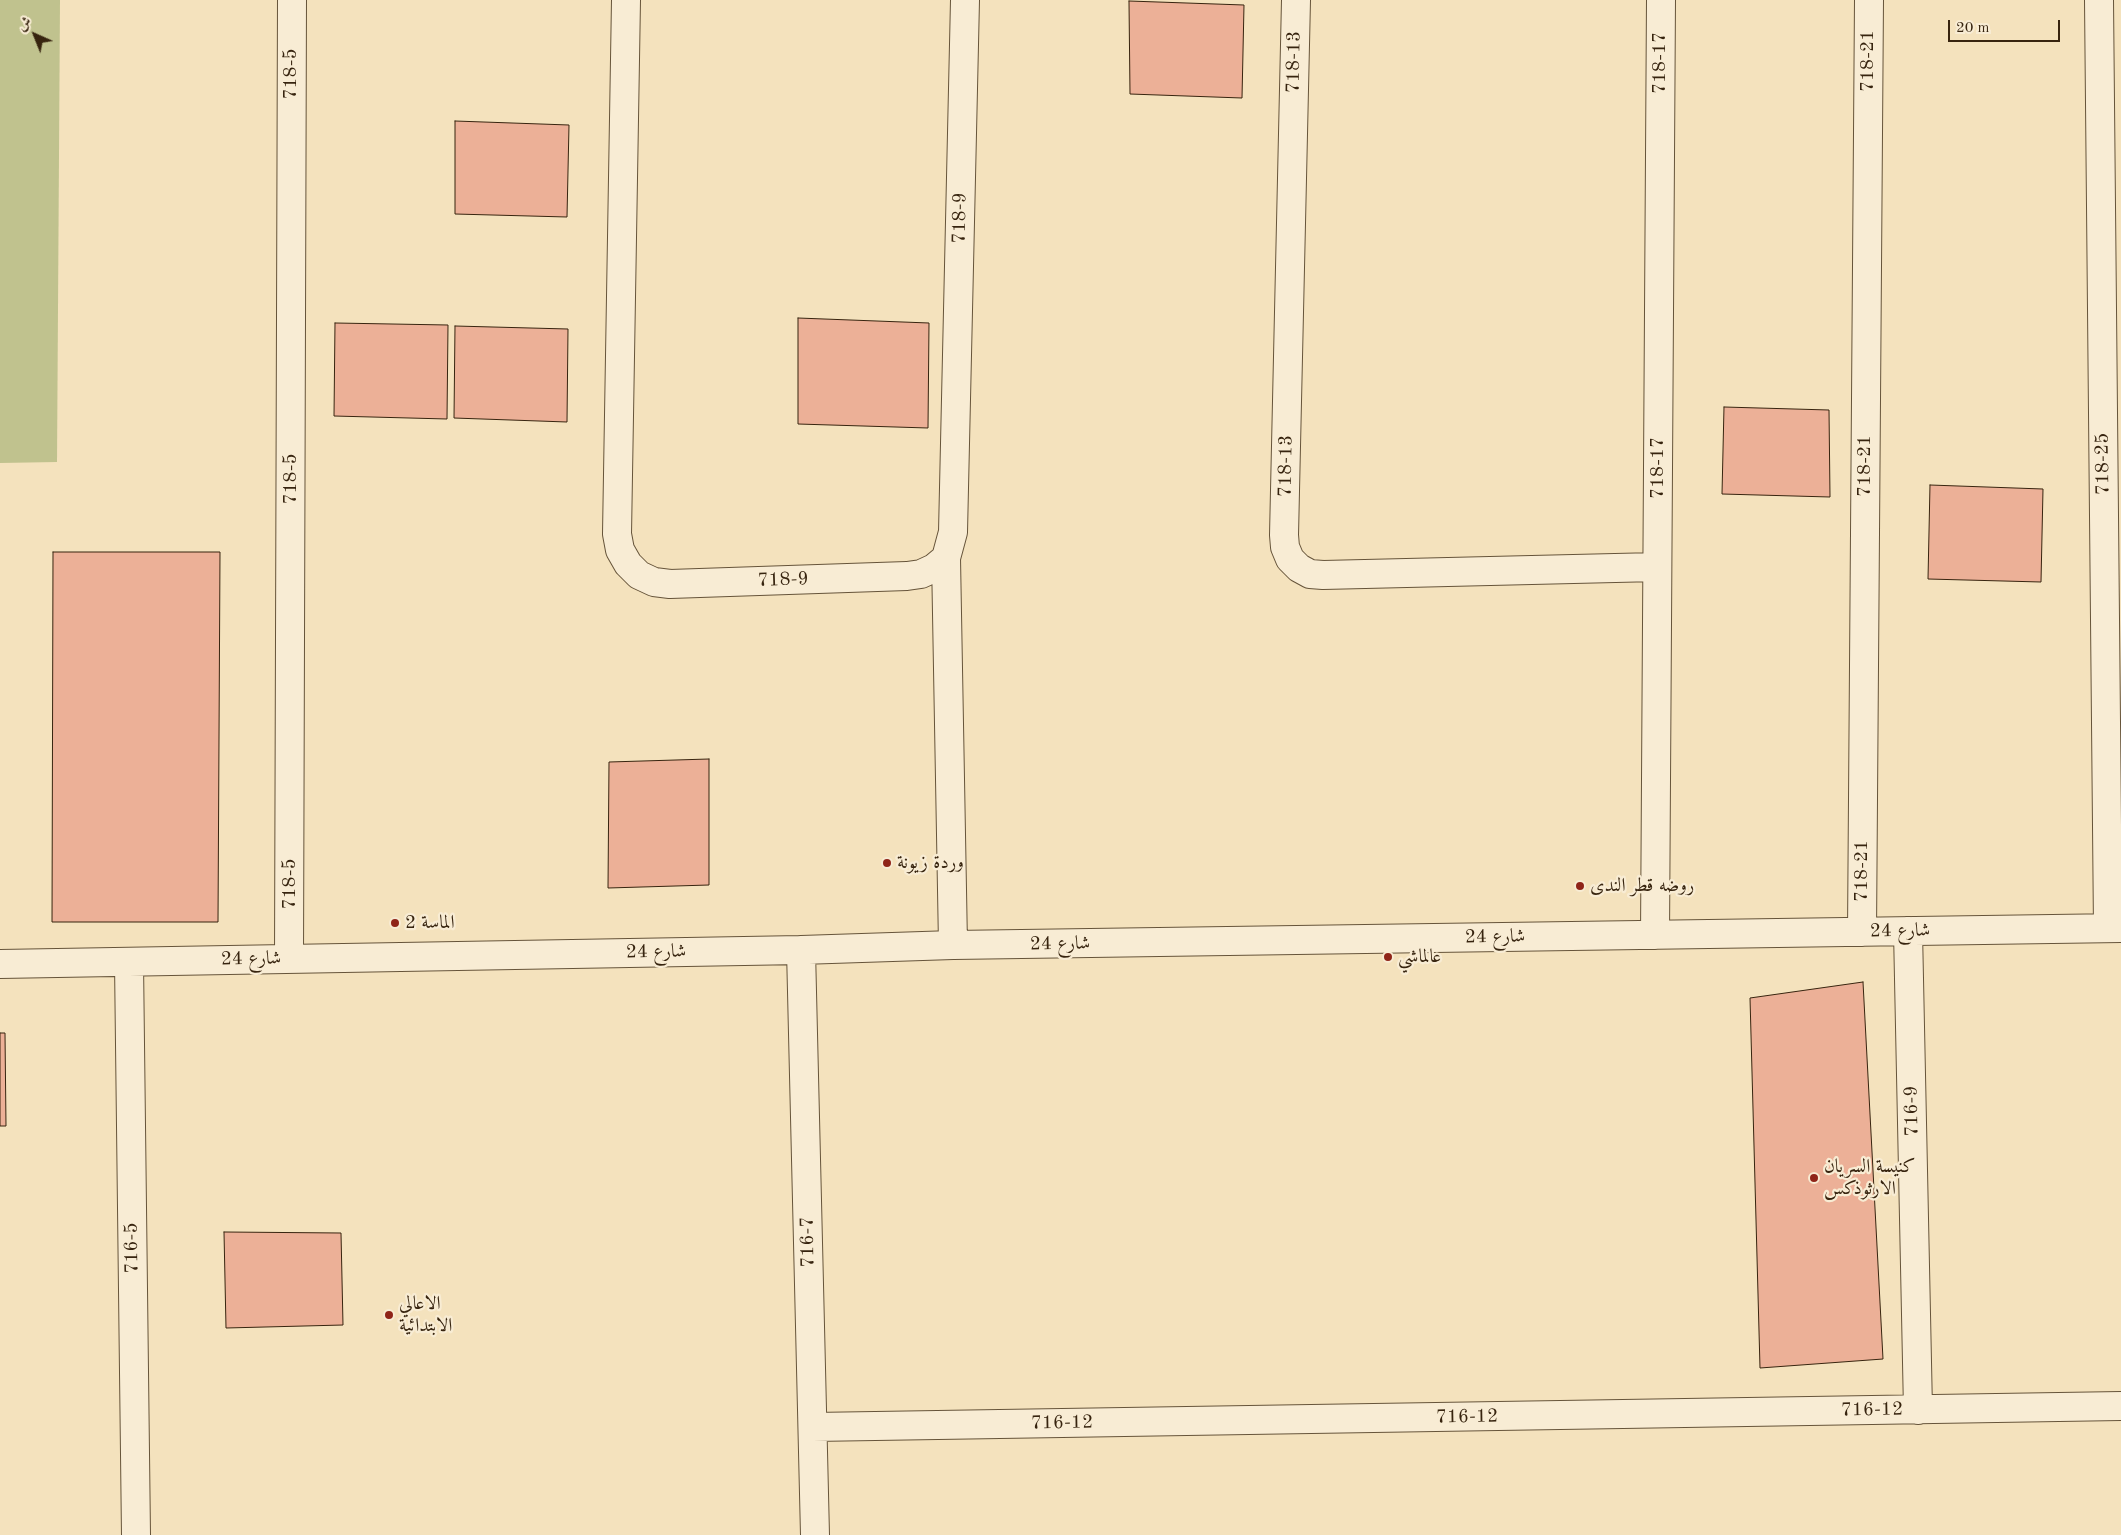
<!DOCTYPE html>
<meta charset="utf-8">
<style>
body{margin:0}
#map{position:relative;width:2121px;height:1535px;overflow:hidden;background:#f4e2bd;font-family:"Old Standard TT",Amiri,serif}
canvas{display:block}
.north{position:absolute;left:10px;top:10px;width:50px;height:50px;-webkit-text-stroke:4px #f8ecd4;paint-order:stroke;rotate:316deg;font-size:14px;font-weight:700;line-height:20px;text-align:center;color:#37240f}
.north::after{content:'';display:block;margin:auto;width:18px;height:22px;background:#37240f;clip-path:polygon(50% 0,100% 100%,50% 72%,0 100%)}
.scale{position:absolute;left:1948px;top:20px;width:112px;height:22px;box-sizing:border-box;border:2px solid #37240f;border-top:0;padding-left:6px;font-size:15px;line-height:18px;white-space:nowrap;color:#37240f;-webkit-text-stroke:4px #f8ecd4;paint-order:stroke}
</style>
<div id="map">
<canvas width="2121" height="1535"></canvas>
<div class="north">ش</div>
<div class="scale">20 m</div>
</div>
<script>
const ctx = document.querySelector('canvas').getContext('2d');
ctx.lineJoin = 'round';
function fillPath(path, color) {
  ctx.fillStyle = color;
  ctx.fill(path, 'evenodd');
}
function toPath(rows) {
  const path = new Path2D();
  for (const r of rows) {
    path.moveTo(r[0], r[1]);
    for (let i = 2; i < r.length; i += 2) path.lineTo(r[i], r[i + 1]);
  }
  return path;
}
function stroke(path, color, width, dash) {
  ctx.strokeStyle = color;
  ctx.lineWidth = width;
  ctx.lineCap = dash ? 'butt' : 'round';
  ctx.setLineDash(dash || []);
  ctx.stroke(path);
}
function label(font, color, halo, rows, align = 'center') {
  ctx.font = font + ' "Old Standard TT",Amiri,serif';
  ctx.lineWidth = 4.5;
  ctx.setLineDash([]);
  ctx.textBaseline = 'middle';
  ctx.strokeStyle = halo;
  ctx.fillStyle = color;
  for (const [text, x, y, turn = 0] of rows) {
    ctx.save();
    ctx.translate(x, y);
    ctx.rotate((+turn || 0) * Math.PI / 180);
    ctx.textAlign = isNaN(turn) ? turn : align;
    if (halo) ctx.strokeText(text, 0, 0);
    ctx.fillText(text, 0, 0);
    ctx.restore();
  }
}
const green = toPath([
 [0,0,60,0,57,462,0,463]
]);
const building = toPath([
 [1129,1,1244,5,1242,98,1130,94,1129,1],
 [455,121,569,125,567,217,455,214,455,121],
 [798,318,929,323,928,428,798,424,798,318],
 [335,323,448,325,447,419,334,416,335,323],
 [455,326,568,329,567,422,454,418,455,326],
 [1724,407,1829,410,1830,497,1722,494,1724,407],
 [1930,485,2043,489,2041,582,1928,579,1930,485],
 [53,552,220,552,218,922,52,922,53,552],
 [709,759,709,885,608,888,609,762,709,759],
 [1863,982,1883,1359,1760,1368,1750,998,1863,982],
 [0,1033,5,1033,6,1126,0,1126,0,1033],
 [224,1232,341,1233,343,1325,226,1328,224,1232]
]);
const minor = toPath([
 [626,0,617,534,620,550,628,564,639,575,654,582,670,584,907,576,921,574,934,568,946,558,953,532,965,0],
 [1296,0,1284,535,1285,547,1290,559,1299,568,1310,574,1323,575,1657,567],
 [2099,0,2108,928],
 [946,558,953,945],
 [1908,931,1918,1410],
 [1862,932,1869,0],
 [1655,935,1661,0],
 [801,950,815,1535],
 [289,958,292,0],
 [129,962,136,1535],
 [0,964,801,950,953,945,2121,928],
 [813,1427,2121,1406]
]);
const markers = [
 [887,863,5,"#8f2418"],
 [1580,886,5,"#8f2418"],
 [395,923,5,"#8f2418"],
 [1388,957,5,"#8f2418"],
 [1814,1178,5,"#8f2418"],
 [389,1315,5,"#8f2418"]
];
const streetNames = [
 ["718-21",1868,61,-90],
 ["718-13",1294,62,-89],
 ["718-17",1660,63,-90],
 ["718-5",291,74,-90],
 ["718-9",960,218,-89],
 ["718-25",2103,464,-91],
 ["718-13",1286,466,-89],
 ["718-21",1865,466,-90],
 ["718-17",1658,468,-90],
 ["718-5",291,479,-90],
 ["718-9",783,580,-2],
 ["718-21",1862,871,-90],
 ["718-5",290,884,-90],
 ["شارع 24",1900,931,-1],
 ["شارع 24",1495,937,-1],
 ["شارع 24",1060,944,-1],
 ["شارع 24",656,952,-1],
 ["شارع 24",251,959,-1],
 ["716-9",1912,1111,-91],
 ["716-7",808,1242,-91],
 ["716-5",132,1248,-91],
 ["716-12",1872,1410,-1],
 ["716-12",1467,1417,-1],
 ["716-12",1062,1423,-1]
];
const poiNames = [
 ["وردة زيونة",897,863],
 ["روضه قطر الندى",1590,886],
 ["الماسة 2",405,923],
 ["عالماشي",1398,957],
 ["كنيسة السريان",1824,1167],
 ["الارثوذكس",1824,1189],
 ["الاعالي",399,1304],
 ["الابتدائية",399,1326]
];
fillPath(green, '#c0c28e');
fillPath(building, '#ecb097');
stroke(building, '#37240f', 1);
stroke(minor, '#66543a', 30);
stroke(minor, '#f8ecd4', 28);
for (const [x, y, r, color] of markers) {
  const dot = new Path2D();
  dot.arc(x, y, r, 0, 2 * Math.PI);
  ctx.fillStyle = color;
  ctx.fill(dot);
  stroke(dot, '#f8ecd4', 2);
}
label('19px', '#37240f', '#f8ecd4', streetNames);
label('19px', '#37240f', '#f8ecd4', poiNames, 'left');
</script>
